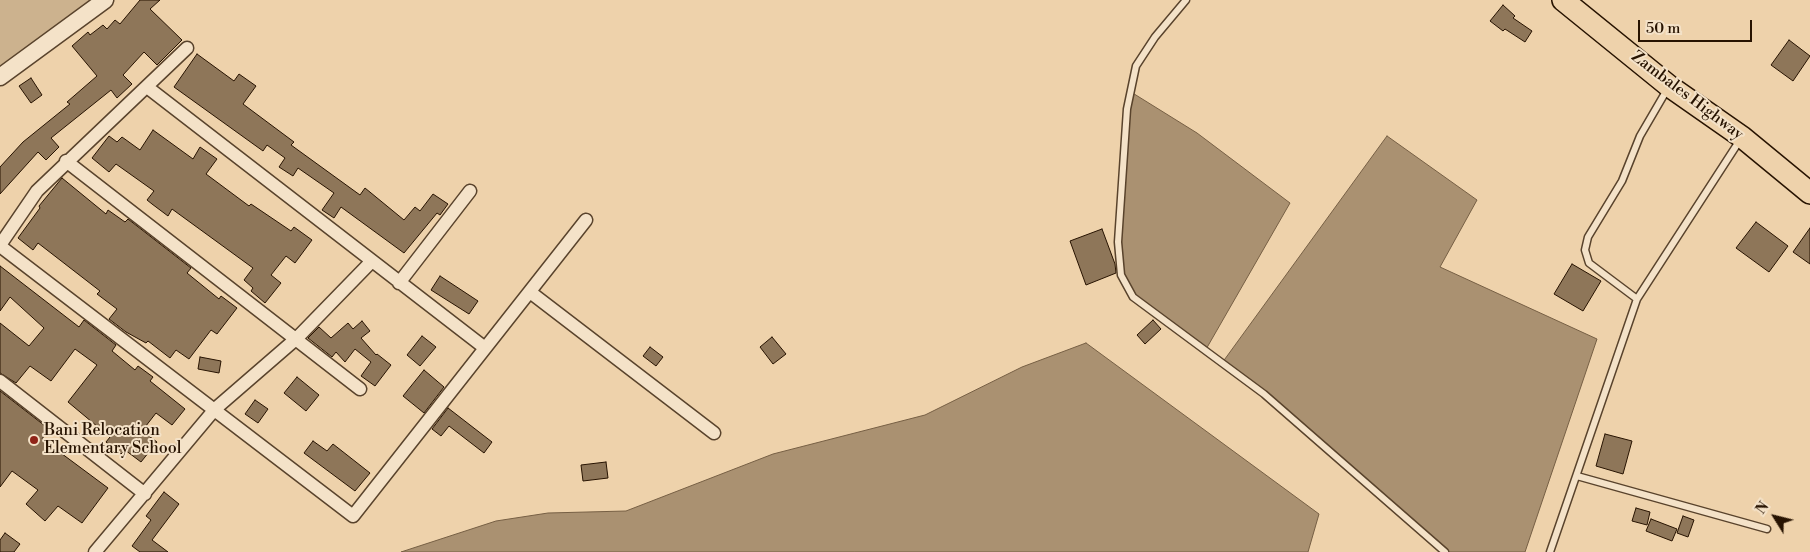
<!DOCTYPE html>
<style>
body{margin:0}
#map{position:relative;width:1810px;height:552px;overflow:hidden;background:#eed2ab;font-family:"Libre Bodoni",serif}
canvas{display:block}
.north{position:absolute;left:1750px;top:492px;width:50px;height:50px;-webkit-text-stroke:4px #f4e2c8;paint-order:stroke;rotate:306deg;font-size:14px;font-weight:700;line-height:20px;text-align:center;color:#271301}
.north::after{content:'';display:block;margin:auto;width:18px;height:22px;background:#271301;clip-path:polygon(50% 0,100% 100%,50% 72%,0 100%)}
.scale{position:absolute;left:1638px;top:20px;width:114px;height:22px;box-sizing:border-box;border:2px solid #271301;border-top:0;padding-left:6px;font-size:15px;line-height:18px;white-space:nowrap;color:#271301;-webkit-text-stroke:4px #f4e2c8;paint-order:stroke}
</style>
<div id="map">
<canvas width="1810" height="552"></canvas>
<div class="north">N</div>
<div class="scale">50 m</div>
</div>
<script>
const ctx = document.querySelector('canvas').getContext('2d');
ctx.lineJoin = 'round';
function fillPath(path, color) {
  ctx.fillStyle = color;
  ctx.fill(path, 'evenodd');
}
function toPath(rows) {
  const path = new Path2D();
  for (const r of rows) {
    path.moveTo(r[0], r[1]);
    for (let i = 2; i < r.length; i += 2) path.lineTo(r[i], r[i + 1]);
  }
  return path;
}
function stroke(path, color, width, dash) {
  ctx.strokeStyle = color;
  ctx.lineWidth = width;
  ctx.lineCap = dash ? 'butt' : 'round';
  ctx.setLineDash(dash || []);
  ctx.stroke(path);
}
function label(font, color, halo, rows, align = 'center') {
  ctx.font = font + ' "Libre Bodoni",serif';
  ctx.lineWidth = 4;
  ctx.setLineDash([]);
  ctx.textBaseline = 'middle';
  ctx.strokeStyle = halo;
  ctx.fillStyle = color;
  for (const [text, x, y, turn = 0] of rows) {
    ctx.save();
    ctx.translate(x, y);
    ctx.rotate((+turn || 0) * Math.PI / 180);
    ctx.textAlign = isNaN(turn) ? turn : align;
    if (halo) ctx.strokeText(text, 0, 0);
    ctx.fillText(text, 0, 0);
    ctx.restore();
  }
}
const green = toPath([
 [0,0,105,0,0,77]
]);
const water = toPath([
 [1131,92,1197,133,1290,203,1205,351,1133,297,1121,275,1118,242,1131,92],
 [1387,136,1477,200,1440,267,1597,339,1525,552,1445,552,1264,394,1222,363,1387,136],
 [1086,343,1319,514,1308,552,401,552,496,521,548,513,626,511,773,454,925,415,1022,367,1086,343]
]);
const building = toPath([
 [140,0,160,0,150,9,182,40,157,65,144,52,123,75,132,84,117,98,111,90,51,138,59,147,46,160,38,152,0,194,0,167,23,142,70,104,67,102,97,76,72,46,88,32,90,35,103,25,107,29,115,20,120,24,140,0],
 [1503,5,1515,16,1513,18,1532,31,1525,42,1505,29,1503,31,1490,21,1503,5],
 [1789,40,1810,56,1793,81,1771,65,1789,40],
 [197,54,234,81,239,74,256,86,243,104,294,142,291,145,360,195,365,188,404,220,415,207,420,211,433,194,448,204,440,215,437,213,404,253,341,207,334,218,322,210,334,193,298,168,293,176,279,167,285,158,267,145,263,151,174,87,197,54],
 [31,78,42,95,31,103,19,86,31,78],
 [153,130,193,159,200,147,217,159,206,174,249,206,251,204,291,231,294,227,312,240,295,263,286,256,271,275,281,283,265,303,251,291,253,288,244,280,253,268,172,209,168,216,152,204,147,200,154,191,116,164,109,172,92,158,109,136,117,142,122,137,140,150,153,130],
 [62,178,106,214,108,210,125,222,128,219,191,268,187,273,219,299,221,296,237,308,217,334,211,330,189,359,176,350,170,358,148,341,146,343,126,332,109,319,117,309,97,294,100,291,38,243,33,250,18,238,40,208,39,206,62,178],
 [1756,222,1788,246,1769,272,1736,248,1756,222],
 [1810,228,1810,264,1793,252,1810,228],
 [1102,229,1115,264,1116,273,1086,285,1070,241,1102,229],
 [1572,264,1601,281,1583,311,1554,294,1572,264],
 [0,266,79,327,84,320,116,345,112,351,135,370,138,366,153,377,150,381,185,409,172,425,156,413,142,431,157,442,141,462,125,450,121,454,106,442,110,437,68,402,97,365,75,349,51,381,30,366,16,383,0,373,0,323,29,346,44,328,10,297,0,311,0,266],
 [440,276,478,301,469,314,431,290,440,276],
 [1153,320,1161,329,1145,344,1137,335,1153,320],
 [362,321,370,331,361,338,376,355,377,354,391,365,375,386,361,376,371,362,355,349,345,362,336,352,332,357,308,338,319,327,331,338,348,323,353,329,362,321],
 [422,336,436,347,420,366,407,355,422,336],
 [772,337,786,354,773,364,760,347,772,337],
 [650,347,663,357,656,366,643,356,650,347],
 [200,357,221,361,219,373,198,369,200,357],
 [424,370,444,387,424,413,403,396,424,370],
 [297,377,319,395,306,411,284,393,297,377],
 [0,391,49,429,42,439,108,488,82,523,58,506,45,521,26,504,38,490,12,471,0,487,0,391],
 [255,400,268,409,258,423,245,414,255,400],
 [448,408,492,442,484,453,449,426,441,436,432,429,448,408],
 [1605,434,1632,441,1623,474,1596,466,1605,434],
 [313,441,327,451,333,444,370,473,355,491,304,453,313,441],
 [606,462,608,478,583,481,581,465,606,462],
 [164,492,179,504,152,540,168,552,140,552,132,546,151,520,146,516,164,492],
 [1636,508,1650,512,1647,525,1632,521,1636,508],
 [1683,516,1694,520,1688,537,1677,533,1683,516],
 [1651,519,1677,529,1672,541,1646,531,1651,519],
 [5,533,20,544,14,552,0,552,0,540,5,533]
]);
const service = toPath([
 [1186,0,1155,37,1136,66,1127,109,1118,242,1121,275,1133,297,1264,394,1445,552],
 [1637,299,1589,263,1585,250,1588,237,1622,181,1640,136,1668,88],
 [1577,476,1767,529],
 [1550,552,1637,299,1740,140]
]);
const minor = toPath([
 [147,87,485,348],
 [66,161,360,389],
 [0,245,37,191,187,48],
 [0,246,353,516,586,220],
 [399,283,470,191],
 [530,292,714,433],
 [0,381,145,494],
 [95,552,215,409,297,338,371,262]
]);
const tertiary = toPath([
 [0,77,105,0]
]);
const primary = toPath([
 [1563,0,1669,86,1742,137,1810,193]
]);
const markers = [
 [34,440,5,"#8f2418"]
];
const streetNames = [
 ["Zambales Highway",1687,96,37]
];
const poiNames = [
 ["Bani Relocation",44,431],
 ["Elementary School",44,449]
];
fillPath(green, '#ccb28e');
fillPath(water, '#aa9171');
stroke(water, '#765f44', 1);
fillPath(building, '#8e7659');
stroke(building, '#271301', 1);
stroke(service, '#59432c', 9);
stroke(minor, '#59432c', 15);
stroke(tertiary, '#59432c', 19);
stroke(primary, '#271301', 24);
stroke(service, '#f4e2c8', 6);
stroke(minor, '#f4e2c8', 12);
stroke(tertiary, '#f4e2c8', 16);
stroke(primary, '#eed2ab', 21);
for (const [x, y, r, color] of markers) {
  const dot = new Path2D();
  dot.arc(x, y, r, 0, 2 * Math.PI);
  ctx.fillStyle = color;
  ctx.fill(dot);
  stroke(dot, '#f4e2c8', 2);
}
label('16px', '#271301', '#f4e2c8', streetNames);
label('16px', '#271301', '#f4e2c8', poiNames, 'left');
</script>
